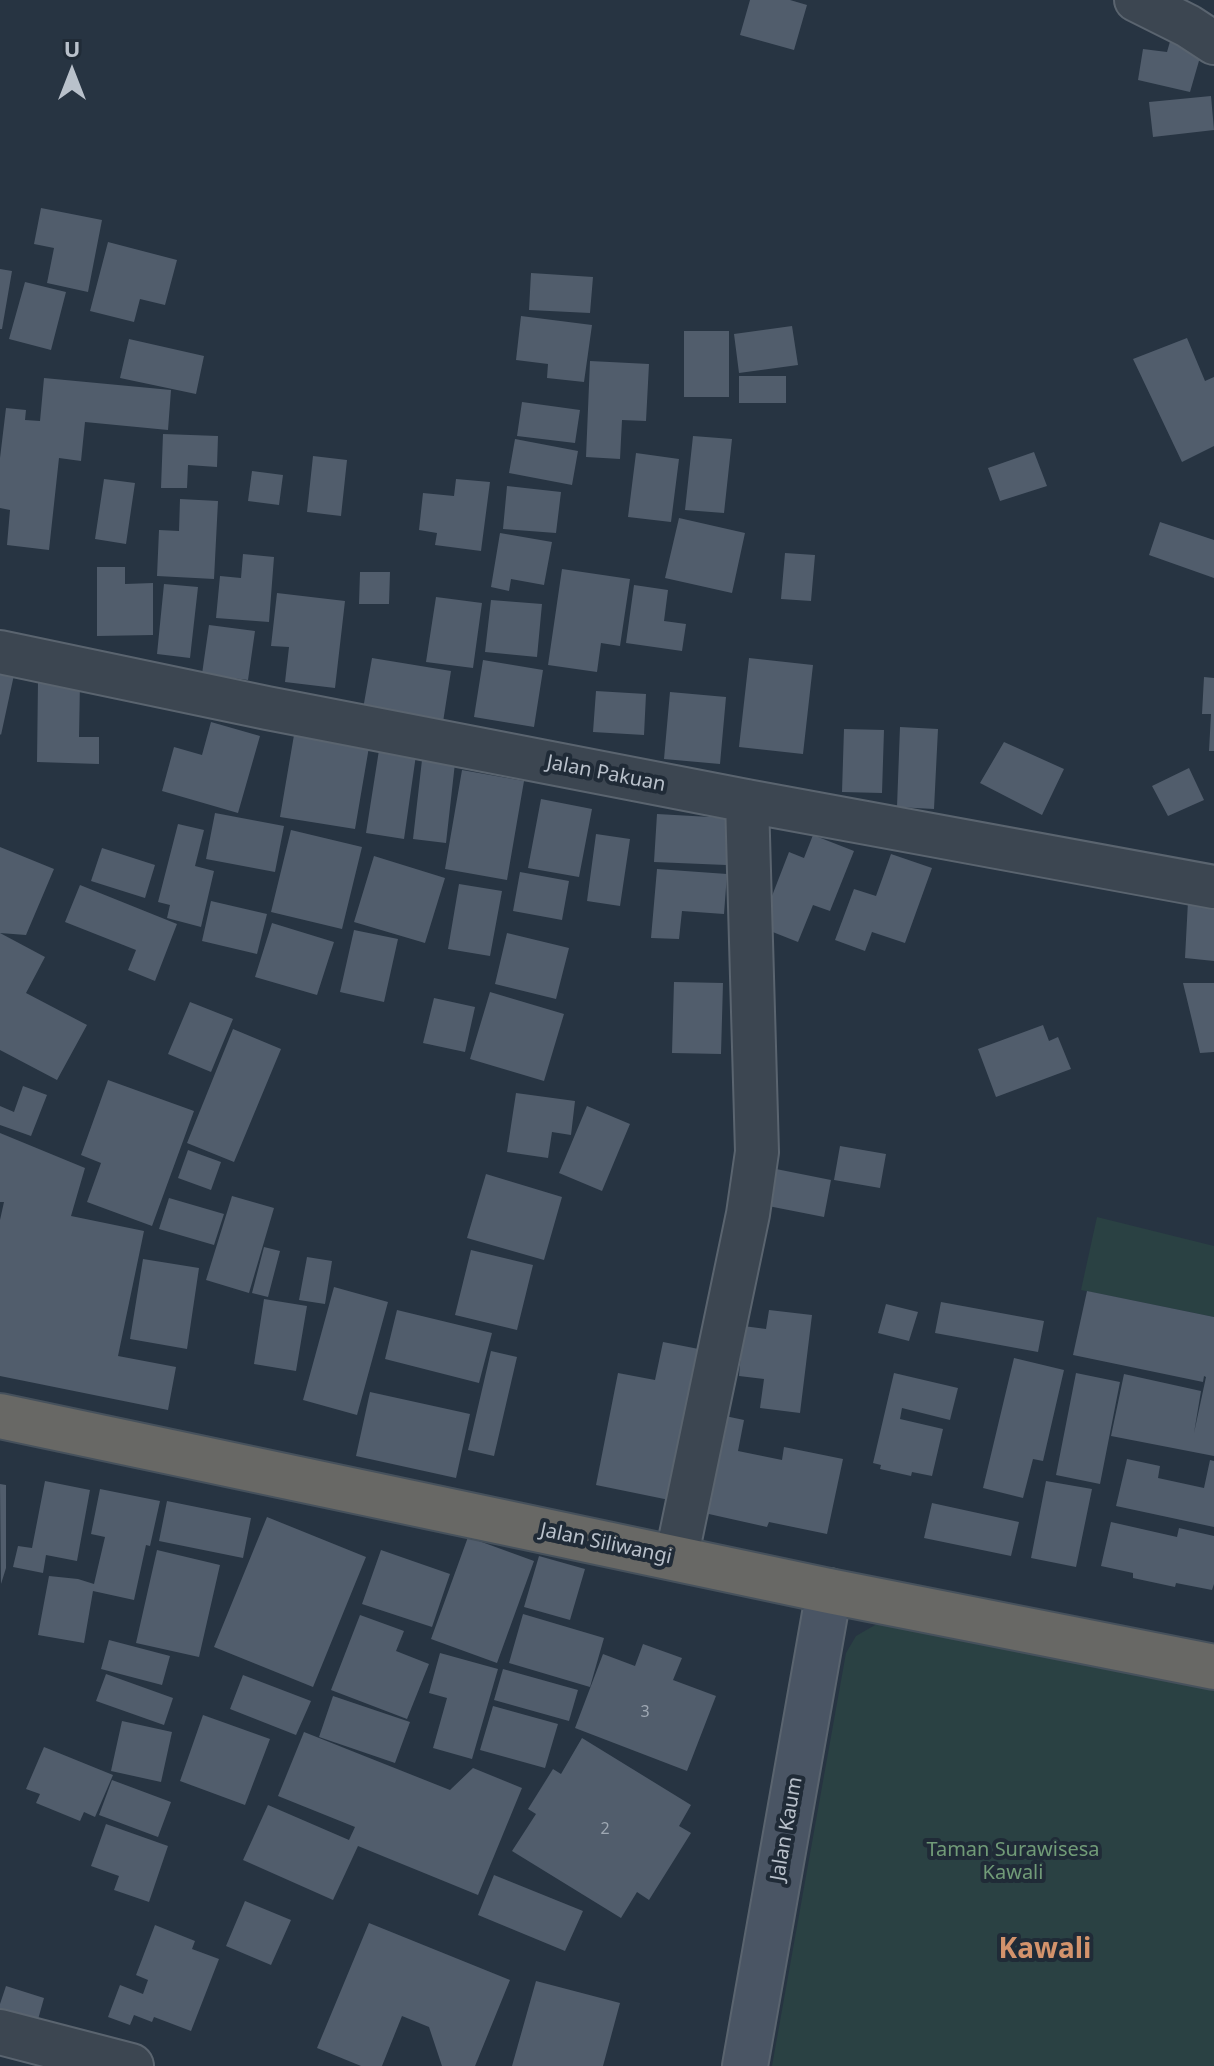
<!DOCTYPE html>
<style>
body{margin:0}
#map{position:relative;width:1214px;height:2066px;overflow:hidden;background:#273442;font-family:"Noto Sans",sans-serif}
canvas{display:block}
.north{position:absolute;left:32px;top:32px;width:80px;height:80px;-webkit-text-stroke:6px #202b37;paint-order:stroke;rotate:0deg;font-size:22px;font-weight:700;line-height:32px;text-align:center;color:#b9c1cb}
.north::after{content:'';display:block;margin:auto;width:28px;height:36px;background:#b9c1cb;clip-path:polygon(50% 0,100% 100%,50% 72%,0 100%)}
</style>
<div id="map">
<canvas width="1214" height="2066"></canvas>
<div class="north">U</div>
</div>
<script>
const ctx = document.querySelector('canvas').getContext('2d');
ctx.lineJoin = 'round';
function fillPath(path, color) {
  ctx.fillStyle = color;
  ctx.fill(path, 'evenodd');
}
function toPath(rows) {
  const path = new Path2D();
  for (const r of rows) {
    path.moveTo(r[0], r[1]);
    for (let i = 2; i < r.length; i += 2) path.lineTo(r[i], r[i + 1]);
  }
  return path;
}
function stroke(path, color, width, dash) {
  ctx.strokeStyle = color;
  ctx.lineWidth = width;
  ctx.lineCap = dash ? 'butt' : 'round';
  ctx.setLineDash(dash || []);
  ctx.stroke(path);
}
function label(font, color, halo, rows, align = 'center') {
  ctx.font = font + ' "Noto Sans",sans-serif';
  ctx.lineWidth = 8;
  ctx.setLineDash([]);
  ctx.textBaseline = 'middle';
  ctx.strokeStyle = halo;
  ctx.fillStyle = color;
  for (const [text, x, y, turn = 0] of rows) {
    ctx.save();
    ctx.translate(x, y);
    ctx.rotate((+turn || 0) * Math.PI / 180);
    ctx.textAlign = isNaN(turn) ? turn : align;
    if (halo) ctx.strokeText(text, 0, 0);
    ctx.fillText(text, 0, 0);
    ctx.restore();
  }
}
const green = toPath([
 [1097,1217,1214,1246,1214,1317,1081,1290],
 [882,1621,1214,1687,1214,2066,772,2066,846,1653,856,1636]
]);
const building = toPath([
 [750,0,790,0,807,5,794,50,740,35],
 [1171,38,1205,40,1190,92,1138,80,1143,49,1167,52],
 [1211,96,1214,130,1153,137,1149,102],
 [41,208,102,220,88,292,47,283,54,248,34,244],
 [108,242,177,260,165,305,140,299,134,322,90,311],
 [0,269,12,271,2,329,0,329],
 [531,273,593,277,590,313,529,310],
 [25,282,66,292,51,350,9,339],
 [521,316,592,325,584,382,547,378,548,364,516,360],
 [792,326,798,365,739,373,734,334],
 [684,331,729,331,729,397,684,397],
 [1187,338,1205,381,1214,377,1214,446,1182,462,1133,359],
 [129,339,204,356,196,394,120,378],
 [590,361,649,364,646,421,622,420,620,459,586,457],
 [739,376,786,376,786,403,739,403],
 [44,378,171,390,168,430,85,422,81,461,59,458,49,550,7,545,10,510,0,508,0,458,6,408,26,410,25,420,40,421],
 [522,402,580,410,575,443,517,436],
 [163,434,218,436,217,467,188,465,187,488,161,488],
 [693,436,732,439,724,513,685,510],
 [515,439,578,451,572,485,509,473],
 [1034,452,1047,486,1000,501,988,468],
 [636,453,679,459,671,522,628,517],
 [313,456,347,460,341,516,307,512],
 [252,471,283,475,279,505,248,501],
 [104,479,135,483,126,544,95,539],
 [456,479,490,482,481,551,435,545,437,533,419,530,423,493,454,496],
 [507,486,561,492,556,533,503,529],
 [180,499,218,501,214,579,157,576,159,530,179,531],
 [679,518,745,533,732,593,665,578],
 [1160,522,1214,540,1214,578,1149,555],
 [500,533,552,542,544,585,511,579,509,591,491,587],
 [785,553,815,555,811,601,781,599],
 [243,554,274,557,269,622,216,618,220,576,241,578],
 [97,567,125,567,125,584,153,583,153,635,97,636],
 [562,569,630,579,620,646,601,643,597,672,548,665],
 [360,572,390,572,389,604,359,604],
 [164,584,198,587,190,658,157,654],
 [634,585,668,590,664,621,686,624,682,651,626,643],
 [277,593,345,601,335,688,285,682,289,647,271,646],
 [436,597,482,603,473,668,426,662],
 [491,600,542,604,537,657,485,652],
 [209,625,255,631,248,680,202,674],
 [0,657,17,661,1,735,0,734],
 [372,658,451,671,443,722,363,709],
 [749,658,813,665,803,754,739,747],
 [483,660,543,670,534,727,474,717],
 [1204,677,1214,678,1214,751,1209,751,1211,714,1202,714],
 [38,681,80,682,79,737,99,737,99,764,37,762],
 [596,691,646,694,644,735,593,732],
 [670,692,726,697,720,764,664,759],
 [211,722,260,736,238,813,162,791,174,747,202,755],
 [900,727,938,729,934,809,897,807],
 [844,729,884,730,882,793,842,792],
 [294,735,369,747,355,829,280,817],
 [1004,742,1064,769,1042,815,980,783],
 [379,750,416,755,404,839,366,833],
 [422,760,455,763,446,843,413,839],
 [1189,768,1204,800,1168,816,1152,786],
 [462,770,524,781,507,880,445,869],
 [541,799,592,809,579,877,528,868],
 [215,813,284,826,275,872,206,859],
 [657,814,728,818,726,865,654,862],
 [178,824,204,830,195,866,214,871,201,927,167,918,170,905,158,902],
 [291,830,362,847,342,929,271,912],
 [596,834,630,839,620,906,587,901],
 [813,835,854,851,830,911,813,905,798,942,760,927,789,852,804,858],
 [0,847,54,869,26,935,0,933,45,957,26,993,87,1025,57,1080,0,1050],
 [102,848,155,865,145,898,91,881],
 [891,854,932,868,905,943,872,932,865,951,835,940,854,889,876,896],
 [374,856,445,878,425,943,354,922],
 [657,869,727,874,724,914,682,911,679,939,651,938],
 [520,872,569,881,562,920,513,911],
 [459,884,502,891,490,956,448,949],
 [80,885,177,924,155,981,128,970,136,950,65,922],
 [211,901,267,914,257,954,202,941],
 [1188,901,1214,903,1214,961,1185,958],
 [272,923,334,942,317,995,255,977],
 [354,930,398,939,384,1002,340,992],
 [507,933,569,948,556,999,495,984],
 [674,982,723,983,721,1054,672,1053],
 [1183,983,1214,983,1214,1052,1200,1053],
 [490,992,564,1014,544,1081,470,1059],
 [434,998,475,1007,465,1052,423,1043],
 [190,1002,233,1019,211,1072,168,1054],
 [1043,1025,1049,1041,1058,1037,1071,1069,996,1097,978,1049],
 [233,1029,281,1049,234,1162,187,1143],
 [108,1080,194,1111,152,1226,87,1202,101,1163,81,1155],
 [23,1086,47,1095,31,1136,0,1125,0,1106,14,1112],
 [516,1093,575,1101,571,1135,552,1132,548,1158,507,1152],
 [587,1106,630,1124,602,1191,559,1173],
 [0,1133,85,1168,71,1216,144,1231,118,1356,176,1367,168,1410,0,1376,0,1220,4,1202,0,1202],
 [840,1146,886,1154,880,1188,834,1180],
 [188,1150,221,1162,211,1190,178,1178],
 [766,1167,831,1180,824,1217,758,1204],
 [486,1174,562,1197,544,1260,467,1238],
 [232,1196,274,1208,249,1293,206,1280],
 [169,1198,224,1214,214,1245,159,1229],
 [264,1247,280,1251,268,1297,252,1293],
 [471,1250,533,1265,517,1330,455,1315],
 [307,1257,332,1261,325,1304,299,1300],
 [143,1259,199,1268,187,1349,130,1339],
 [334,1287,388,1302,357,1415,303,1400],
 [1087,1291,1214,1317,1214,1456,1111,1436,1124,1374,1201,1391,1194,1433,1206,1377,1204,1376,1203,1382,1073,1355],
 [264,1299,307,1306,296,1371,254,1364],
 [941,1302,1044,1321,1038,1352,935,1333],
 [886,1304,918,1312,909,1341,878,1333],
 [397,1310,492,1333,479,1383,385,1359],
 [769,1310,812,1315,800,1413,760,1408,764,1379,739,1376,741,1354,733,1353,736,1325,766,1329],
 [663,1342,714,1352,684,1503,596,1485,618,1373,655,1380],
 [491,1351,517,1357,494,1456,468,1450],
 [1014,1358,1064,1370,1043,1461,1033,1459,1023,1498,983,1488],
 [894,1373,958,1388,950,1420,902,1408,900,1419,943,1429,932,1476,912,1472,911,1476,880,1469,881,1465,873,1463],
 [1076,1373,1120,1382,1100,1484,1056,1475],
 [370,1392,470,1414,456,1478,356,1456],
 [711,1413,744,1420,738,1451,782,1460,784,1447,843,1459,827,1534,769,1522,767,1527,691,1510],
 [1127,1459,1160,1466,1158,1478,1204,1488,1210,1460,1214,1461,1214,1527,1116,1506],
 [45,1481,90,1490,77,1561,46,1555,43,1573,13,1567,18,1546,32,1548],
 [1046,1481,1092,1489,1076,1567,1031,1558],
 [0,1484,6,1485,6,1568,1,1584],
 [100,1489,160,1501,150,1546,146,1545,134,1600,93,1591,84,1643,38,1635,49,1576,78,1579,94,1584,105,1537,91,1534],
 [167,1501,251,1518,243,1558,159,1541],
 [932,1503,1019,1522,1011,1556,924,1538],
 [267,1517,366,1557,313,1687,214,1647],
 [1111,1522,1177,1537,1179,1528,1214,1536,1214,1584,1212,1590,1176,1583,1175,1587,1133,1578,1133,1573,1101,1566],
 [468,1537,534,1561,497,1663,431,1639],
 [157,1550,220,1565,199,1657,136,1643],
 [381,1550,450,1574,432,1627,362,1604],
 [539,1556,585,1569,570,1620,524,1607],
 [523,1614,604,1638,590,1687,509,1663],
 [360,1615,404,1631,396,1651,429,1664,407,1719,331,1690],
 [109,1640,170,1656,162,1685,101,1669],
 [643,1644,682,1658,673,1680,716,1696,687,1771,575,1728,603,1654,635,1666],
 [440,1653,498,1669,472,1759,433,1748,447,1698,429,1693],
 [503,1669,578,1690,569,1721,494,1700],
 [106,1674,173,1698,164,1725,96,1701],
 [243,1675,311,1701,296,1735,230,1709],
 [333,1696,410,1722,395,1763,319,1737],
 [493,1706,558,1724,545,1768,480,1750],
 [203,1715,270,1739,245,1805,180,1781],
 [122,1721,172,1732,161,1782,111,1771],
 [304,1732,450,1790,473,1768,522,1788,478,1895,358,1846,333,1900,243,1860,268,1805,349,1840,355,1827,278,1796],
 [582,1738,691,1805,679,1826,691,1833,649,1900,637,1892,621,1918,512,1851,536,1814,528,1809,553,1769,561,1774],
 [44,1747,113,1775,95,1817,84,1812,80,1821,36,1803,40,1794,26,1789],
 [112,1780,171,1802,158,1837,99,1815],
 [106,1824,168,1846,149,1902,114,1890,119,1876,91,1866],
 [494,1875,583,1911,565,1951,478,1915],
 [245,1901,291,1920,271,1965,226,1946],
 [369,1923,510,1980,475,2066,442,2066,429,2027,402,2016,382,2066,361,2066,317,2048],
 [155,1925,195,1941,192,1949,219,1959,191,2031,154,2017,152,2022,134,2015,130,2025,108,2017,120,1985,143,1994,148,1980,136,1975],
 [536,1981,620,2003,603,2066,512,2066],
 [6,1986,44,1998,37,2023,0,2011,0,2004]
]);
const minor = toPath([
 [1136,0,1188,26,1214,43],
 [0,652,267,708,747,801,1214,887],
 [676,1559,748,1214,757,1152,747,801]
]);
const tertiary = toPath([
 [0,2032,131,2066]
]);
const secondary = toPath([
 [745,2066,829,1591]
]);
const trunk = toPath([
 [0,1416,829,1591,1214,1667]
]);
const numberNames = [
 ["3",645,1712],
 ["2",605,1829]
];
const streetNames = [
 ["Jalan Pakuan",606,774,11],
 ["Jalan Siliwangi",606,1544,12],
 ["Jalan Kaum",787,1829,-80]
];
const parkNames = [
 ["Taman Surawisesa",1013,1850],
 ["Kawali",1013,1873]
];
const districtNames = [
 ["Kawali",1045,1950]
];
fillPath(green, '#2a4143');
fillPath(building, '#515d6c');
stroke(minor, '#5a646f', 46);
stroke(tertiary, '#5a646f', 48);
stroke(secondary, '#5a646f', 48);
stroke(trunk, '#46515c', 48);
stroke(minor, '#3c4651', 42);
stroke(tertiary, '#3c4651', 44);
stroke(secondary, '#4a5564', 44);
stroke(trunk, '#686865', 44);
label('16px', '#9fa8b3', null, numberNames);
label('20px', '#b9c1cb', '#202b37', streetNames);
label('20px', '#719b78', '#202b37', parkNames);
label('bold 28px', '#d3936c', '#202b37', districtNames);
</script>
